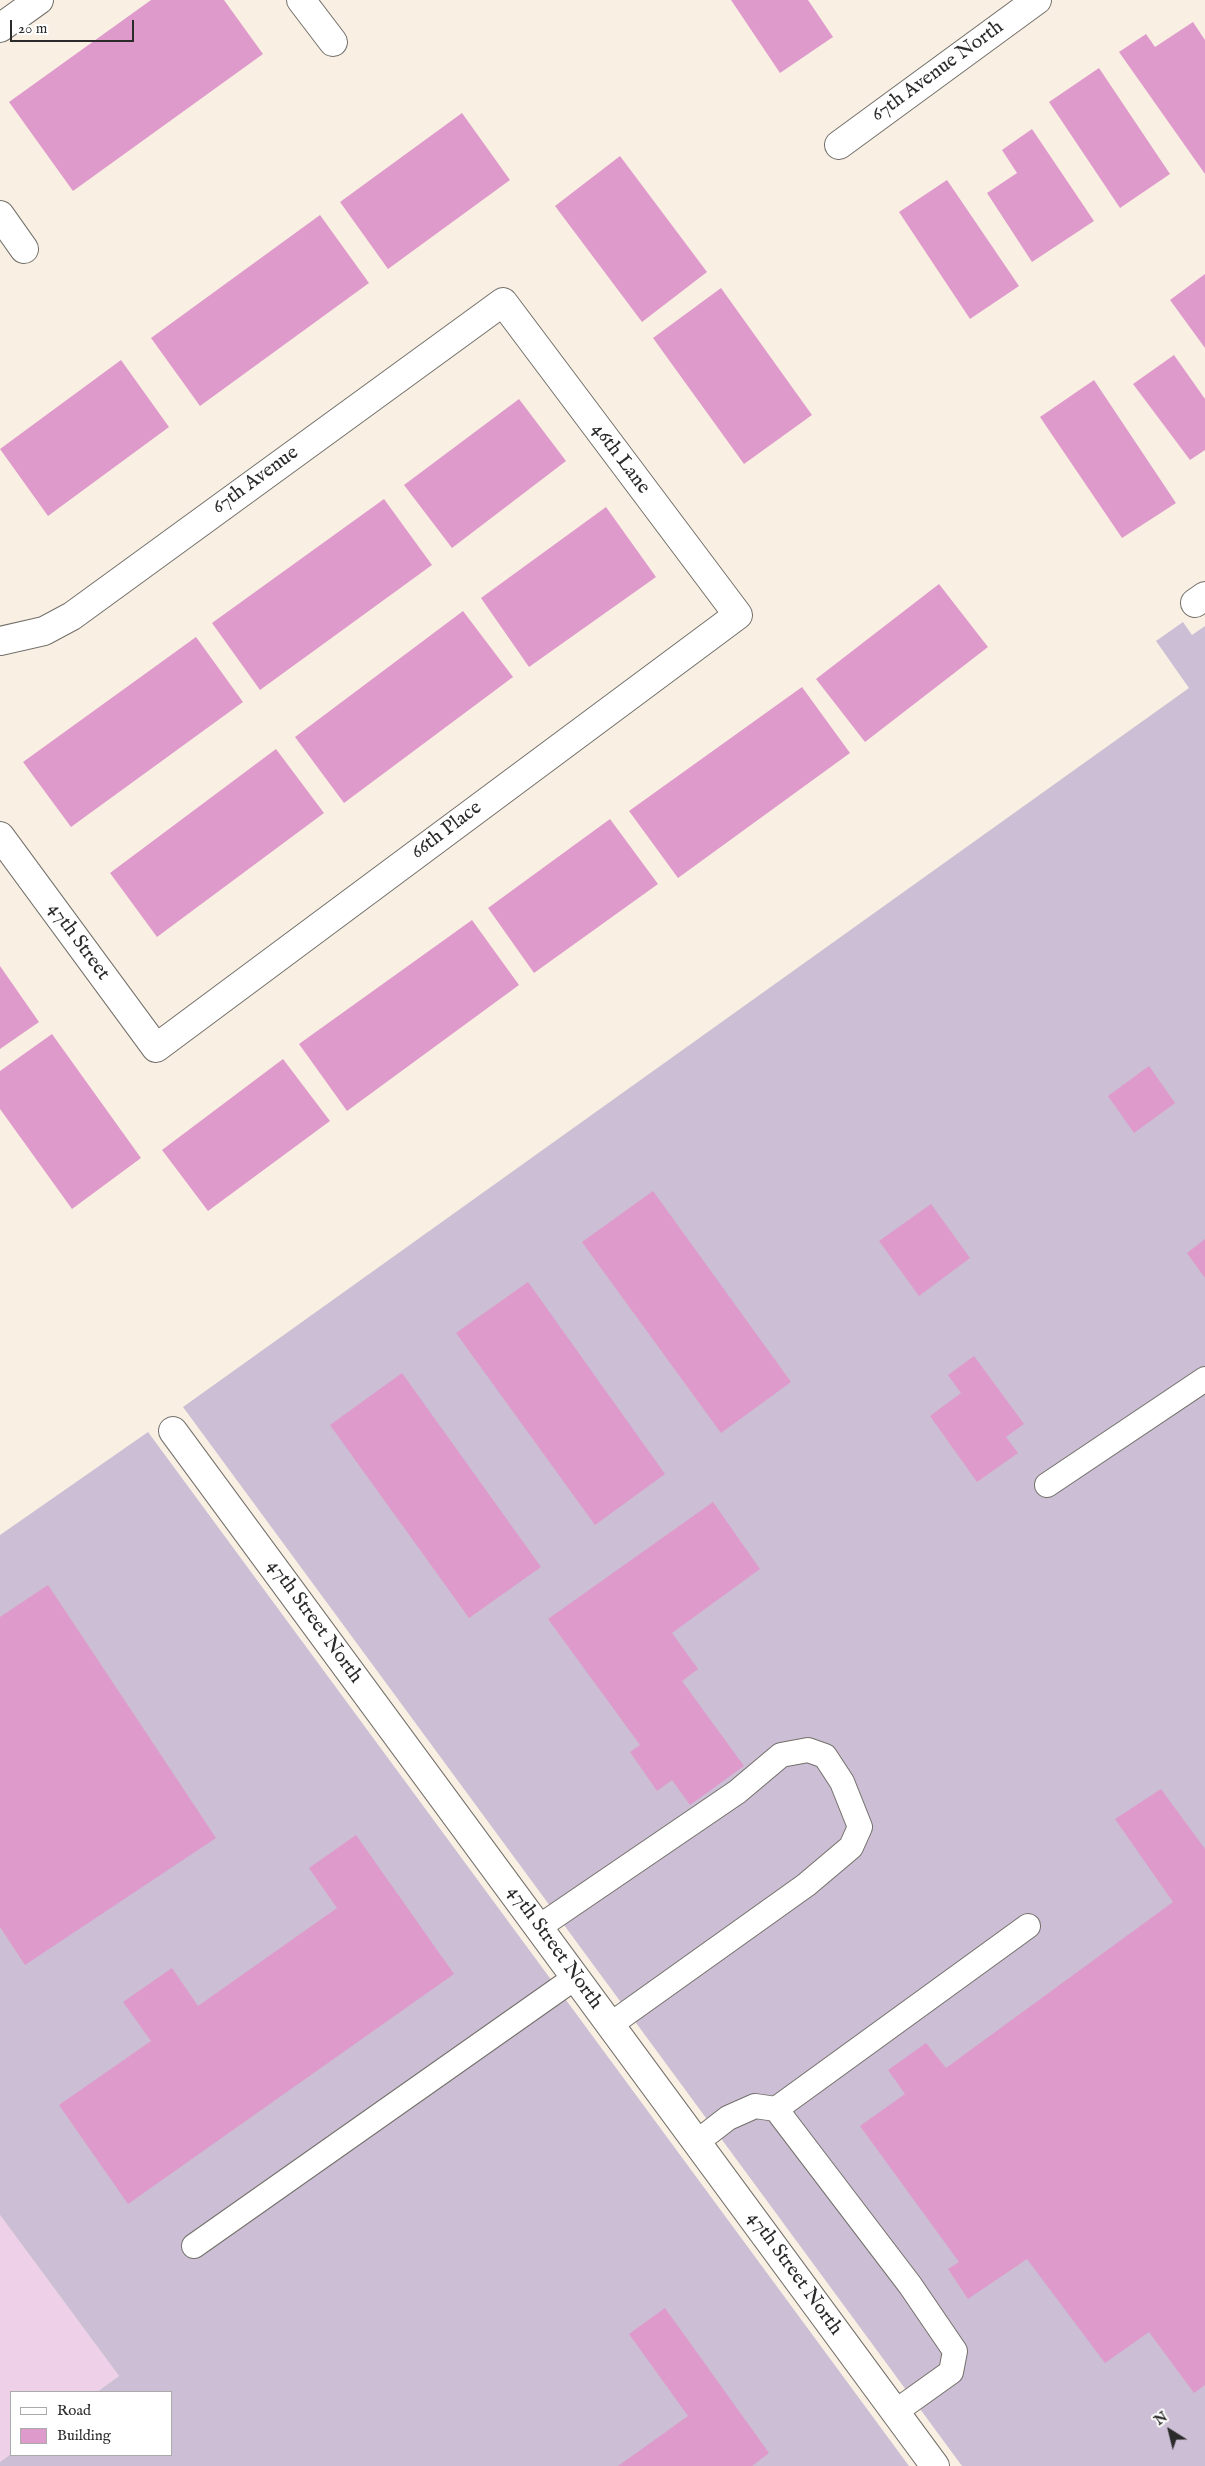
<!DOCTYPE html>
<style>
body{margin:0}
#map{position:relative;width:1205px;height:2466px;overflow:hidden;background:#f9f0e3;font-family:"IM FELL English",serif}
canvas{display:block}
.legend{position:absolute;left:10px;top:2391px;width:162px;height:65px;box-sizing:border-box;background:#fff;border:1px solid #aaa;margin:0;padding:6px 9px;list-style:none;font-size:15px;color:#2b2b2b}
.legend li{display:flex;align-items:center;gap:10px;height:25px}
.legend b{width:25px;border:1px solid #aaa}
.north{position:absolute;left:1145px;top:2406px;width:50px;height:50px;-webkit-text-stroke:4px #fff;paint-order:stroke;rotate:324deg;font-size:14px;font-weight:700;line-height:20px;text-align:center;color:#2b2b2b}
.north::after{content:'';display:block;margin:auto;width:18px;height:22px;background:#2b2b2b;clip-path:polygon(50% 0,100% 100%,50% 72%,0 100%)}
.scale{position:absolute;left:10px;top:20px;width:124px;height:22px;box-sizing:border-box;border:2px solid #2b2b2b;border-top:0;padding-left:6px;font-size:15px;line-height:18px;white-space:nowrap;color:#2b2b2b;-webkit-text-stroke:4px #fff;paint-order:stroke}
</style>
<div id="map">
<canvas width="1205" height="2466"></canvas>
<ul class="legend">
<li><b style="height:6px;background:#fff"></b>Road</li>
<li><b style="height:14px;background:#df9acc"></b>Building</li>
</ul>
<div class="north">N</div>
<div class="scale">20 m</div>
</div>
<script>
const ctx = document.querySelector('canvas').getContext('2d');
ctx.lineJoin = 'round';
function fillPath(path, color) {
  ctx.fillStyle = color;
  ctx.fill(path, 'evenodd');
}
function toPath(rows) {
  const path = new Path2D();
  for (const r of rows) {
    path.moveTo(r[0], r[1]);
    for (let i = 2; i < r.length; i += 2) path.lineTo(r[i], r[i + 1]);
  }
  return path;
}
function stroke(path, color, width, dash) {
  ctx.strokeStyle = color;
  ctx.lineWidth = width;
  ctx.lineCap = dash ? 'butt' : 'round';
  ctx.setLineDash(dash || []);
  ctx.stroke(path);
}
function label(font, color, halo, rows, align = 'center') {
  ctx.font = font + ' "IM FELL English",serif';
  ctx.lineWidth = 4.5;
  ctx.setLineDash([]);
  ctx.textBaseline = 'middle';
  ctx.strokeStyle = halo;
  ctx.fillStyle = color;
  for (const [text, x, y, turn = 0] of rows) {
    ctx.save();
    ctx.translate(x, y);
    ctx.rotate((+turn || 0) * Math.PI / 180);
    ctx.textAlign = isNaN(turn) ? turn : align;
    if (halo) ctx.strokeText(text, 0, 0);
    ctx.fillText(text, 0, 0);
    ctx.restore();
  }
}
const built = toPath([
 [0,2215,119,2376,97,2392,11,2392,11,2454,0,2462]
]);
const industrial = toPath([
 [1183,622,1192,635,1205,626,1205,2466,962,2466,183,1407,1189,688,1156,641],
 [148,1432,909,2466,0,2466,0,2462,11,2454,171,2455,171,2392,97,2392,119,2376,0,2215,0,1535]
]);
const building = toPath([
 [151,0,224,0,263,54,73,191,9,102],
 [731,0,808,0,833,37,780,73],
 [1193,22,1205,40,1205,174,1119,52,1146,34,1155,47],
 [1099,68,1170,174,1120,208,1049,102],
 [462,113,510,180,388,269,340,202],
 [1032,129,1094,221,1032,262,987,193,1017,173,1002,150],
 [620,156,707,272,642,322,555,206],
 [947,180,1019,286,970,319,899,212],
 [320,215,369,283,200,406,151,338],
 [1205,274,1205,348,1170,300],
 [721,288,812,415,744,464,653,338],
 [1174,355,1205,399,1205,450,1190,460,1133,384],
 [121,360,169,427,48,516,0,449],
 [1094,380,1176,503,1122,538,1040,417],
 [519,399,566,461,452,548,404,485],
 [384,499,432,565,260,690,212,623],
 [606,507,656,577,529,667,481,598],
 [939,584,988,647,865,742,816,679],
 [463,611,513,677,344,803,295,737],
 [196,637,243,702,71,827,23,762],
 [802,687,850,753,678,878,629,811],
 [276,749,324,813,157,937,110,873],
 [610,819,658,884,534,973,488,908],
 [472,920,519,985,347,1111,299,1044],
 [0,966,39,1022,0,1049],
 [52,1034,141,1158,72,1209,0,1109,0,1071],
 [283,1059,330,1121,208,1211,162,1150],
 [1149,1066,1175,1103,1134,1133,1108,1096],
 [653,1191,791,1382,721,1433,582,1242],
 [931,1204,970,1258,919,1296,879,1241],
 [1205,1239,1205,1278,1187,1253],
 [528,1282,665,1474,595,1525,456,1333],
 [974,1356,1024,1424,1006,1437,1018,1453,977,1482,930,1416,961,1393,948,1375],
 [402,1373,541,1567,469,1618,330,1425],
 [713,1502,760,1569,672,1633,698,1669,682,1681,744,1766,690,1805,672,1780,657,1791,630,1752,640,1745,548,1619],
 [48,1585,216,1838,25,1965,0,1927,0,1617],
 [1161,1789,1205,1849,1205,2385,1194,2393,1149,2332,1105,2363,1027,2259,968,2299,948,2269,959,2262,860,2126,905,2094,888,2070,926,2043,946,2068,1173,1902,1115,1819],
 [356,1835,454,1974,128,2204,59,2105,151,2041,123,2002,172,1968,198,2006,337,1908,309,1868],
 [665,2308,769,2453,752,2466,618,2466,688,2416,629,2334]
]);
const lane = toPath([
 [1047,1485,1205,1379],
 [539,1927,737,1792,781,1755,808,1750,825,1756,842,1782,860,1827,851,1847,806,1885,610,2025],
 [776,2109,1028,1926],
 [697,2142,728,2118,755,2106,776,2109,910,2285,955,2351,951,2372,895,2412],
 [194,2246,576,1977]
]);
const street = toPath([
 [301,0,333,42],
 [0,28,39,0],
 [839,145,1037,0],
 [0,215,24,249],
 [1195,603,1205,596],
 [0,641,44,631,72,616,503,302,738,615,156,1048,0,836],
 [173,1431,935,2466]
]);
const streetNames = [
 ["67th Avenue North",938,72,-36],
 ["46th Lane",620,459,53],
 ["67th Avenue",256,481,-36],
 ["66th Place",447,831,-37],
 ["47th Street",78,942,54],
 ["47th Street North",314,1622,54],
 ["47th Street North",554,1948,54],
 ["47th Street North",794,2274,54]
];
fillPath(built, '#eed0e8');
fillPath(industrial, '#ccbed4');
fillPath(building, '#df9acc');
stroke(lane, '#73706b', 26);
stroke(street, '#73706b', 30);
stroke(lane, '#fff', 24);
stroke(street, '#fff', 28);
label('20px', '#2b2b2b', '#fff', streetNames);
</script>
